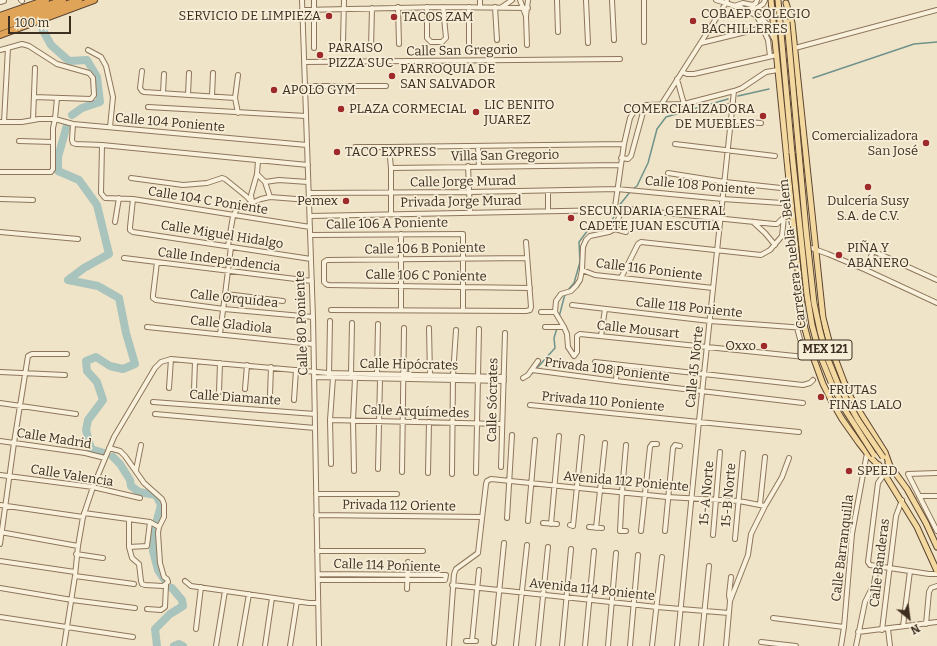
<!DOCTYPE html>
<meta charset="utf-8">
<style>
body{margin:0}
#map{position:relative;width:937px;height:646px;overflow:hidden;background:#f0e4c8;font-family:Bitter,serif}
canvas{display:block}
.north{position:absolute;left:889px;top:598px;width:40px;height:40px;-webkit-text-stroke:3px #f7eed8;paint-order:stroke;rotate:151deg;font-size:11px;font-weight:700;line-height:16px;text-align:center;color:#3d2e20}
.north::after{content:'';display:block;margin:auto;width:14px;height:18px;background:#3d2e20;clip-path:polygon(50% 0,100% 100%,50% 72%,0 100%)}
.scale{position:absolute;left:8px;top:16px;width:63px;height:18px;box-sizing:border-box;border:2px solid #3d2e20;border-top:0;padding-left:5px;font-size:12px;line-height:14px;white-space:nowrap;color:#3d2e20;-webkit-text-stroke:3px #f7eed8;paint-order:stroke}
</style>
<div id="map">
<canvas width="937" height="646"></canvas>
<div class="north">N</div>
<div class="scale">100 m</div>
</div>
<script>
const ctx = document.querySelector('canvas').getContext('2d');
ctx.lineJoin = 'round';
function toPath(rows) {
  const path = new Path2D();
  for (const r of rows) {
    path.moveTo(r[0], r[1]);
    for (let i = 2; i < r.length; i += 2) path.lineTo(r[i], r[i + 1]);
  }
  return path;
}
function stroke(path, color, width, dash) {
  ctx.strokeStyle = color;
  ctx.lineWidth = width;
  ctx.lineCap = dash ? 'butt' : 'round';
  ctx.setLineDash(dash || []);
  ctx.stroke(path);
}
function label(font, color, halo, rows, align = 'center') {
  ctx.font = font + ' Bitter,serif';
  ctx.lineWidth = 3.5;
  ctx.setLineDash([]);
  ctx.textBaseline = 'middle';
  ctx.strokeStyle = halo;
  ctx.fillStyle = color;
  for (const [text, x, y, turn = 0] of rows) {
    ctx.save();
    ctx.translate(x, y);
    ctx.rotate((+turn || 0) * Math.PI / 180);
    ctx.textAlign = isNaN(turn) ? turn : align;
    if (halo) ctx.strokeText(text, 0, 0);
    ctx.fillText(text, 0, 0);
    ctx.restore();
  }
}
const stream = toPath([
 [813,78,914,44,937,42],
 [738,96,769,89],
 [634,188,637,186,648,163,657,129,666,117,728,99],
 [568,290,574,283,580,262,579,242,588,230,598,231,611,223,618,207,630,192],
 [559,317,565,294],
 [537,368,555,348,554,338,557,328],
 [530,375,534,372]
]);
const river = toPath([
 [40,25,51,45,69,61,87,60,97,77,100,102,82,108,72,115],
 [67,125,58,157,58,171,79,180,97,205,109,254,84,268,68,280,98,286,119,298,126,333,135,364,123,369,110,366,96,357,86,361,87,371,97,382,103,400,88,420,86,430,91,449,104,453],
 [113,457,120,464,130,480,131,486,139,492,156,495,161,505,157,520],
 [155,530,153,551,158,570,164,579],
 [157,646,155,629,170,614,183,606,182,600,172,588],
 [174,646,179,644,183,646]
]);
const minor = toPath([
 [21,0,22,1],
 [302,0,313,317,319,646],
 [314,0,314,48],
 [520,0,526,16],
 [557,0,558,32],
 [586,0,588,43],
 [612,0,614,40],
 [716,0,742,8,761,18,767,24,774,39],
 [0,2,4,1],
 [734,6,743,3,753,5,756,3,757,0],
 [398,7,399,44],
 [427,7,427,38,431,42,442,42,446,38,443,7],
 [480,7,480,0],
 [495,7,497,40],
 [502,7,512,0],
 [746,9,757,8,763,4,765,0],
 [302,10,443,7,528,8],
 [757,16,768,40,770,56],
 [644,42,644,0],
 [343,43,344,0],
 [701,43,762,28],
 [527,45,526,16,528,0],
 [469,47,469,7],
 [371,48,372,8],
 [795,48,937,10],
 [0,50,22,44,29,46,57,64,89,73,93,78,94,95,91,99,34,97],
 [88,50,101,57,106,66,113,97,110,127],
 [304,62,620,59],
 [142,71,140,88,142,91,144,92,235,98],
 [682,72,687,74,694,74,777,55],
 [677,79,684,104],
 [304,86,386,86],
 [163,93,164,74],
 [188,95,189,73],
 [212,96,213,73],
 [661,105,726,3,727,0],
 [148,107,306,116],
 [712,112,732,105],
 [238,113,235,98,238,75],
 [33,120,35,68],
 [731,121,761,123],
 [0,122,22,122,39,119,55,119,73,124,307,145],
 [4,122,8,48],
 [73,124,72,140,73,143,76,144,102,145,308,165],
 [19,141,53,142],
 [675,144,775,156],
 [102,145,101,193,105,198,133,199,310,227],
 [478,146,479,167],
 [355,147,389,147,624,144],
 [389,147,391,168,391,214],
 [621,158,628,159,631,156,645,105],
 [468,166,470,212],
 [391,168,620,165],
 [0,172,51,172,53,169,53,128,55,119,57,98],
 [668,173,725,182,781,188],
 [257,174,265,182,270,197],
 [131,178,183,185,207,183,222,178,225,179,246,196,253,203],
 [265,182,279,180,308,182],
 [548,191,548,210],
 [309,193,469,192,617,189,723,199,782,203],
 [0,199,33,200],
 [133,199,130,227,130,230,133,232,311,259],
 [252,201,251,195,257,174,258,161],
 [792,214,782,219,777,224,774,224,627,209,623,211,620,214,615,229,609,232,590,236,586,240,583,247,582,270,580,280,576,286,571,291,561,294,556,301,555,312,564,327,567,334,568,347,574,356,577,352,577,336,580,334,805,357,813,356],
 [310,216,613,210,615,207,624,144,630,118,635,110,645,105,684,104,734,91,742,88,766,72,778,70],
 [115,222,119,198],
 [753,222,765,233,775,245],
 [615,229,626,232],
 [0,232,78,239],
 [401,234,401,310],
 [310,235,463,234,463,310],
 [800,244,828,254,866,270,937,303],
 [228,246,233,216,237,209,261,199,270,197,309,200],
 [124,258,312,281],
 [527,258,327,260,324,262,324,282,326,284,328,285,530,288],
 [157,262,153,295,153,298,156,300,224,309,313,317],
 [582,270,595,275,713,288],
 [866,270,873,251,937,280],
 [621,278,638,244,641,242,761,255,770,250,782,236,784,217],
 [226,294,283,301],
 [572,305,710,321,805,328],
 [331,310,526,311,530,310,531,307,526,242],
 [541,312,555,312],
 [147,327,313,344],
 [545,327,564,327],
 [429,328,430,375],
 [797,328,805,357],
 [220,334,231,247],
 [601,336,605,309],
 [595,362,803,385,810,383,813,380],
 [532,370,616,381,803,403],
 [0,372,65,375],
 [351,374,352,323],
 [377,374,378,324],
 [329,376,330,321],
 [314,377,504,381],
 [523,378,528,375,538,361],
 [616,381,617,365],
 [169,388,171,359],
 [245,389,247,365],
 [194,390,195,361],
 [219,392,220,363],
 [270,395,271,367],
 [294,400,296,370],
 [153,402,315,414],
 [0,403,76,414],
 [530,405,799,432],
 [155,414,315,428],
 [330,420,502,424],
 [0,441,85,453,105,458],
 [109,448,120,451,125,456,144,483,162,499,164,504,164,517,159,527,158,533,160,563,164,577,167,579,168,582,163,586,145,585,142,584,141,581,139,564,132,558,129,547,129,519],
 [331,464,330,420,333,378],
 [501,467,505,333],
 [378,469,380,379],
 [136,470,141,445],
 [354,471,353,420,355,378],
 [402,472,404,328],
 [428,473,429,422],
 [476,473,479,329],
 [885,473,878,483,868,562,870,565,929,574,937,574],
 [937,473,908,474,937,531],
 [452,474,453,376,456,330],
 [0,475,93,487,140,498],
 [316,494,397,494],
 [919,496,937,496],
 [760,504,765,457],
 [0,505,83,517],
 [84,513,150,522,159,527],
 [316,515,482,517],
 [507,518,512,435],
 [528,521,535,440],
 [543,523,557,524],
 [551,524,559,436],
 [570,525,573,526,582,437],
 [589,527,602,528],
 [596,528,605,443],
 [626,531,620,531,622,492,626,445],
 [641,531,650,447,652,444,657,444],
 [665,531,673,448,675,445,680,446],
 [0,532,78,546],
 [713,535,720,452],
 [735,539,743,453],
 [0,544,14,443,28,356,32,354,67,354],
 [129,547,147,546,150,522],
 [317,551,423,551],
 [76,554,103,558],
 [0,561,75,572],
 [318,574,446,575,445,580,318,580],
 [75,576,134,584],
 [185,581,191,586,309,603,318,603],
 [452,585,657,607,729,613],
 [0,588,72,600,135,608],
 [407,589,408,562],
 [730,601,729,595,731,577],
 [147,609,161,610,165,607,166,585],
 [0,617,133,637],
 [773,618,844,627],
 [926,624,929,592,931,588,937,586],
 [903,626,910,571],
 [196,629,201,587],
 [888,629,890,646],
 [882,630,896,516,902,500],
 [858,632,937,622],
 [466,641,476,641],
 [472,641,479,570],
 [761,642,796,646],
 [494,643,504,543],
 [449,645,454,574,456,569,478,553,486,484,487,481,491,479,667,497,739,501,765,506],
 [516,645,527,545],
 [64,646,75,576,78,546,83,517,93,487,114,437,155,368,161,362,171,359,328,373,504,377],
 [216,646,225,591],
 [240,646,249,594],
 [265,646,272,598],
 [290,646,297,601],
 [538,646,548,547],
 [562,646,571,549],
 [585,646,594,551],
 [608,646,616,553],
 [630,646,638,555],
 [652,646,662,557],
 [677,646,699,421,734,91],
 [701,646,709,566],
 [726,646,730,601,748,555,751,534,765,506,782,477,789,458],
 [841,646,844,627,852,534,867,453],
 [856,646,865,602,874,584,877,566]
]);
const major = toPath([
 [771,0,803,321,811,351,823,384,831,400,842,419,859,443,870,457,880,467],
 [778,0,792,153],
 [786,3,792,23,823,318,830,345,844,382,851,398,885,452,890,466],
 [888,463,907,489,926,523,937,547],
 [879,465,917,527,937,571]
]);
const highway = toPath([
 [0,16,46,0],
 [0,22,63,0],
 [0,28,79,0],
 [0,35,94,0]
]);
const majorBridge = toPath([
 [787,22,806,230,814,303,820,331,827,357,838,384,858,420,883,457],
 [792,153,807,295,812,325,820,355,833,387,847,413,874,455]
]);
const markers = [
 [329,16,4,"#9e2a2b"],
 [394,17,4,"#9e2a2b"],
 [693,21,4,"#9e2a2b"],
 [320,55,4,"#9e2a2b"],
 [392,76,4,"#9e2a2b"],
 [274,90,4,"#9e2a2b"],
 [341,109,4,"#9e2a2b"],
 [476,112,4,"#9e2a2b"],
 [763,116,4,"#9e2a2b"],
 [926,143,4,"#9e2a2b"],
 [337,152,4,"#9e2a2b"],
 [868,187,4,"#9e2a2b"],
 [346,201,4,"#9e2a2b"],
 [571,218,4,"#9e2a2b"],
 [839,255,4,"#9e2a2b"],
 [764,346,4,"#9e2a2b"],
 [821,397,4,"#9e2a2b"],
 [849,471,4,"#9e2a2b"]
];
const shields = [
 [825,350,54]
];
const shieldNames = [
 ["MEX 121",825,350]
];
const poiNames = [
 ["COBAEP COLEGIO",701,14],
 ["BACHILLERES",701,29],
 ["SERVICIO DE LIMPIEZA",321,16,"right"],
 ["TACOS ZAM",402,17],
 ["PARAISO",328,48],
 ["PIZZA SUC",328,63],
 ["PARROQUIA DE",400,69],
 ["SAN SALVADOR",400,84],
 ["APOLO GYM",282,90],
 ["LIC BENITO",484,105],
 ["JUAREZ",484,120],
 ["PLAZA CORMECIAL",349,109],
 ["COMERCIALIZADORA",755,109,"right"],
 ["DE MUEBLES",755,124,"right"],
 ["Comercializadora",918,136,"right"],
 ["San José",918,151,"right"],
 ["TACO EXPRESS",345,152],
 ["Pemex",338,201,"right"],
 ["Dulcería Susy",868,201,"center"],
 ["S.A. de C.V.",868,216,"center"],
 ["SECUNDARIA GENERAL",579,211],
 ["CADETE JUAN ESCUTIA",579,226],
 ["PIÑA Y",847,248],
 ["ABANERO",847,263],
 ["Oxxo",756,346,"right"],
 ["FRUTAS",829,390],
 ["FINAS LALO",829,405],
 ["SPEED",857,471]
];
const streetNames = [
 ["Calle San Gregorio",462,51,-1],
 ["Calle 104 Poniente",170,123,5],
 ["Villa San Gregorio",505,156,-1],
 ["Calle Jorge Murad",463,182,-1],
 ["Calle 108 Poniente",700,186,5],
 ["Calle 104 C Poniente",208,201,9],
 ["Privada Jorge Murad",461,202,-1],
 ["Calle 106 A Poniente",387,224,-1],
 ["Calle Miguel Hidalgo",222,235,9],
 ["Calle 106 B Poniente",425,249,-1],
 ["Carretera Puebla - Belem",793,254,-97],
 ["Calle Independencia",219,260,7],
 ["Calle 116 Poniente",649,270,7],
 ["Calle 106 C Poniente",426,276,1],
 ["Calle Orquídea",234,299,6],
 ["Calle 118 Poniente",689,308,6],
 ["Calle 80 Poniente",302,323,-92],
 ["Calle Gladiola",231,325,6],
 ["Calle Mousart",638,330,6],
 ["Calle Hipócrates",409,365,1],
 ["Calle 15 Norte",695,367,-84],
 ["Privada 108 Poniente",607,370,7],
 ["Calle Diamante",235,398,4],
 ["Calle Sócrates",493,400,-89],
 ["Privada 110 Poniente",603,402,5],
 ["Calle Arquímedes",416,412,2],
 ["Calle Madrid",54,439,9],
 ["Calle Valencia",72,476,9],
 ["Avenida 112 Poniente",626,482,5],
 ["15-A Norte",707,493,-85],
 ["15-B Norte",729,495,-85],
 ["Privada 112 Oriente",399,506,1],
 ["Calle Barranquilla",843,548,-83],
 ["Calle Banderas",880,563,-83],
 ["Calle 114 Poniente",387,566,2],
 ["Avenida 114 Poniente",592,590,6]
];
stroke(stream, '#6f938a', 1.5);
stroke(river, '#a9c4bc', 8);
stroke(minor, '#8d765c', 6);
stroke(major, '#5b4430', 7);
stroke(highway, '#5b4430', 8);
stroke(minor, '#faf1dc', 4);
stroke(major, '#f3d9a0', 5);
stroke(highway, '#e0a458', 6);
stroke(majorBridge, '#5b4430', 7, []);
stroke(majorBridge, '#f3d9a0', 5);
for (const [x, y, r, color] of markers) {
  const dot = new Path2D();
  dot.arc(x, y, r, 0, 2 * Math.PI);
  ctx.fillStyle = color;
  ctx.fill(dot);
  stroke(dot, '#f7eed8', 1.5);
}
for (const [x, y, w] of shields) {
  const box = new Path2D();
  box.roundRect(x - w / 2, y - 10, w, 20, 3);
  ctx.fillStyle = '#f7eed8';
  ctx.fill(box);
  stroke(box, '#3d2e20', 1);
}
label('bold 12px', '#3d2e20', null, shieldNames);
label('13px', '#3d2e20', '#f7eed8', poiNames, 'left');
label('13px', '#3d2e20', '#f7eed8', streetNames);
</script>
